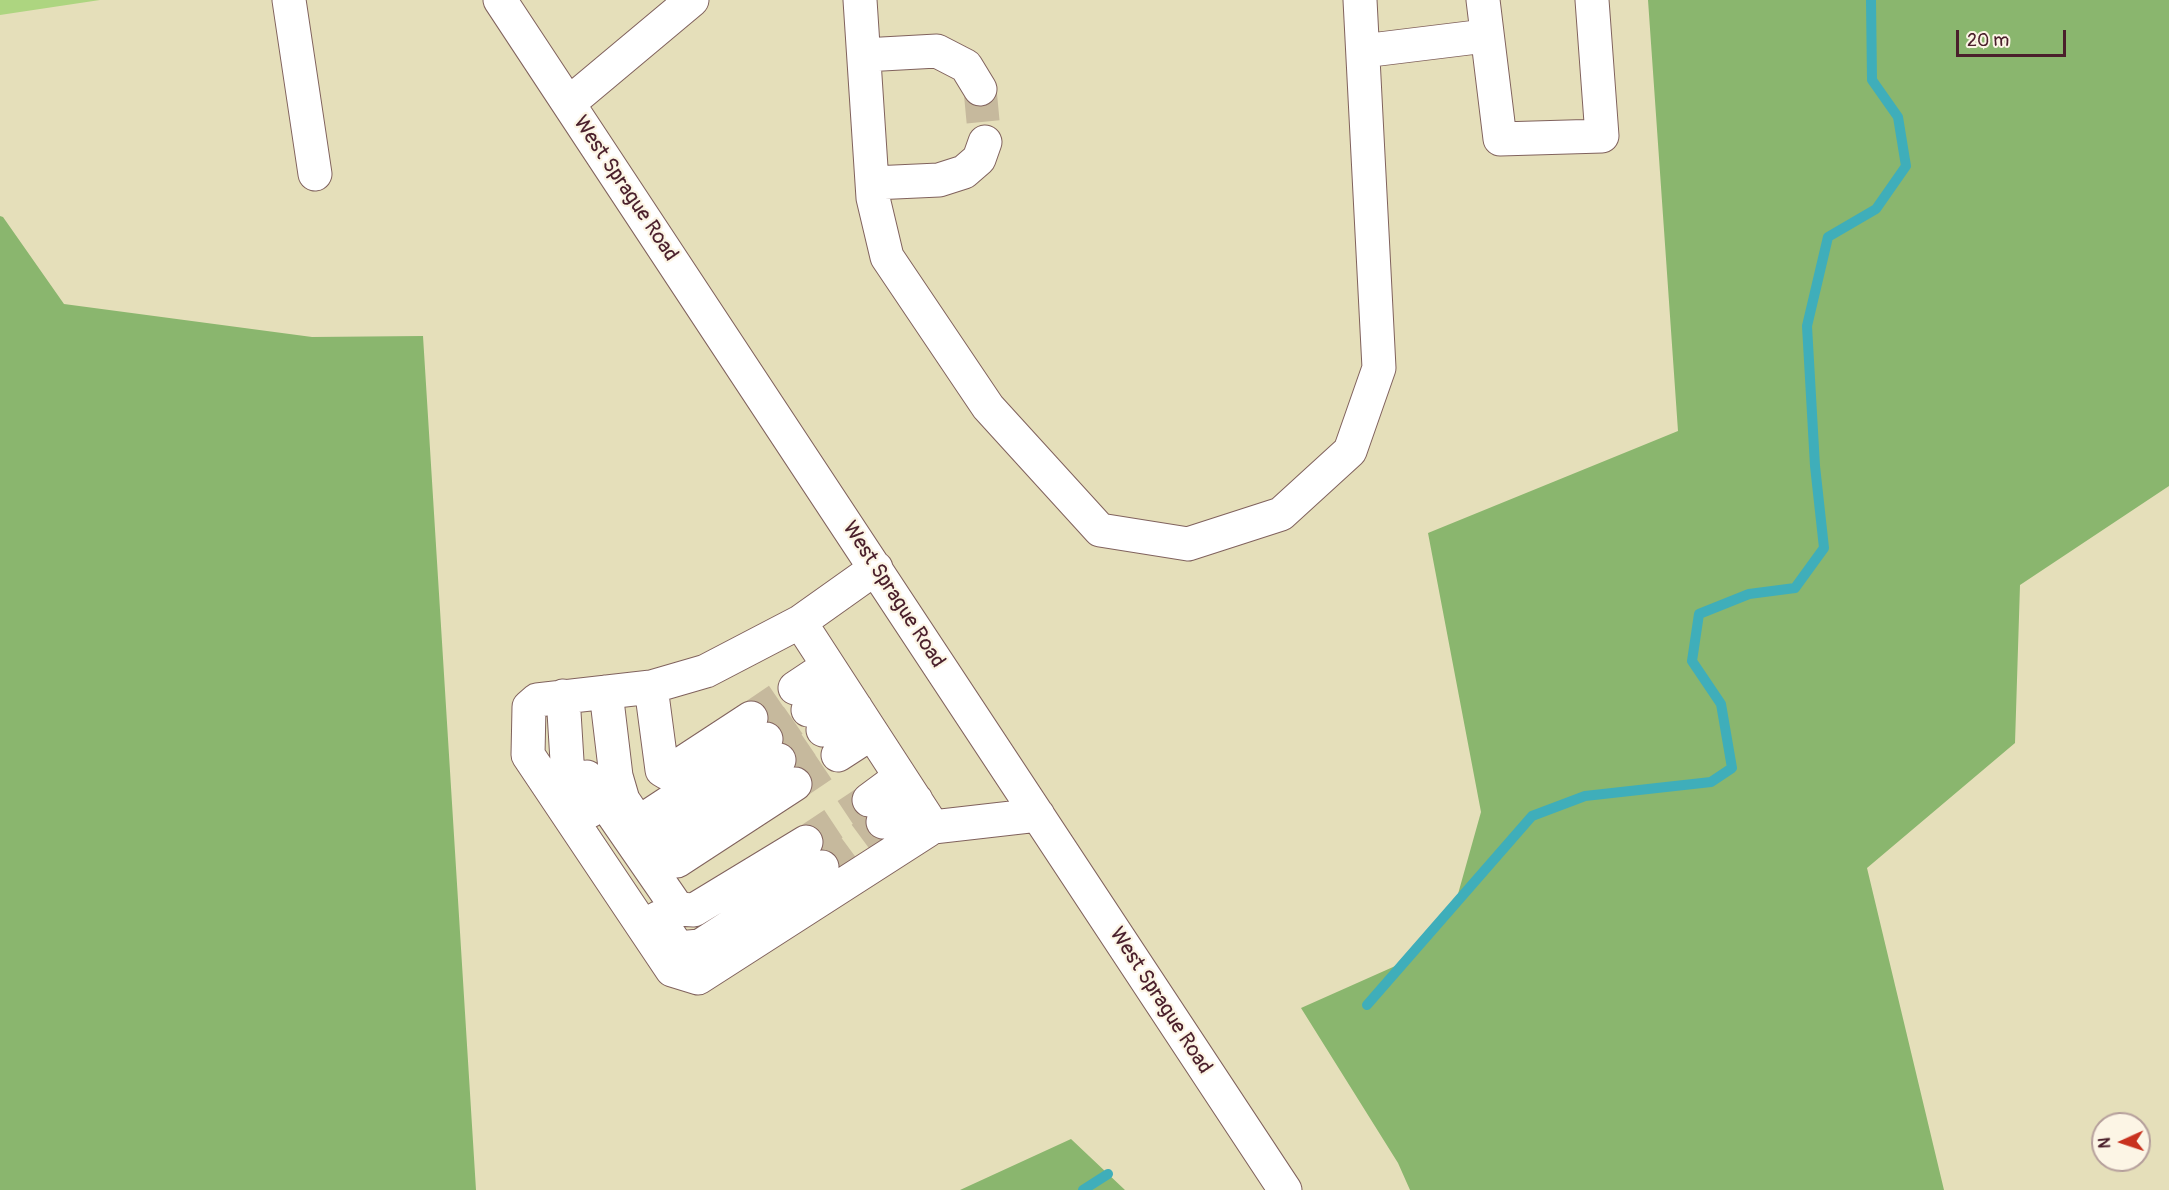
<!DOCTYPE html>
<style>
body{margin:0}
#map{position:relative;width:2169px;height:1190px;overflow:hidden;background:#e5dfba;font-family:Pangolin,sans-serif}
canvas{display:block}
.north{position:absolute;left:2091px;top:1112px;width:60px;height:60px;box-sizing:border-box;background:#fcf5e5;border:2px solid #b59f9b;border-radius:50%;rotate:267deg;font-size:16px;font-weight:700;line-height:24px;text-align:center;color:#4a1f2b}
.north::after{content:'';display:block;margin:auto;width:21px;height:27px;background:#c8321e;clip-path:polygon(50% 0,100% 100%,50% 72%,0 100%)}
.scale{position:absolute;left:1956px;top:30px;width:110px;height:27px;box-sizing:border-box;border:3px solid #4a1f2b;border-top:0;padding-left:8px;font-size:18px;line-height:21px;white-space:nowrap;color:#4a1f2b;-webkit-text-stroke:4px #fcf5e5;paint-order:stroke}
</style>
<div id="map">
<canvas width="2169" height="1190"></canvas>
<div class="north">N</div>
<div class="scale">20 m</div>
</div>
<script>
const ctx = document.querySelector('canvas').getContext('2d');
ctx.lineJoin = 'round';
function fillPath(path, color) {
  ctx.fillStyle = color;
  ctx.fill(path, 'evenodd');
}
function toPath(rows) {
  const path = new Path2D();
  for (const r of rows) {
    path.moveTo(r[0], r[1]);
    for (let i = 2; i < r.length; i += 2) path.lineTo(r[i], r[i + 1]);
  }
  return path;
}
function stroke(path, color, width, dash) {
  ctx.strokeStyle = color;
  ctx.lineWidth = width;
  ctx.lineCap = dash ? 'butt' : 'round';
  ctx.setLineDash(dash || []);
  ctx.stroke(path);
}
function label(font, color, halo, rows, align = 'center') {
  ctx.font = font + ' Pangolin,sans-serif';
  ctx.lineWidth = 4.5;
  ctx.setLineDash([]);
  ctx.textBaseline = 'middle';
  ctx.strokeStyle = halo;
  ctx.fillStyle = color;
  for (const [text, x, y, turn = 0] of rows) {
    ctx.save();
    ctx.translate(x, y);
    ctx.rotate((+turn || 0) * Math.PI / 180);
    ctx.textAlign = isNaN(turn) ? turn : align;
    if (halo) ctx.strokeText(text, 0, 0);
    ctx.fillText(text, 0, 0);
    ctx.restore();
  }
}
const green = toPath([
 [0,0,100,0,0,15]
]);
const forest = toPath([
 [1648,0,2169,0,2169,486,2020,585,2015,743,1867,868,1944,1190,1410,1190,1398,1163,1301,1008,1402,963,1458,894,1481,812,1428,533,1678,431],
 [0,216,3,217,64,304,312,337,423,336,476,1190,0,1190],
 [1071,1139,1125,1190,960,1190]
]);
const stream = toPath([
 [1367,1005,1532,816,1585,796,1711,782,1732,768,1721,704,1692,661,1699,614,1749,594,1795,588,1824,548,1815,466,1807,326,1828,237,1876,209,1906,166,1898,117,1872,80,1871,0],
 [1083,1190,1108,1174]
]);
const minorTunnel = toPath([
 [980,89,985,142],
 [751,718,795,688],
 [766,739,808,710],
 [779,760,823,730],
 [795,784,838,755],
 [806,842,869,800],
 [822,867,883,822]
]);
const minor = toPath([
 [289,0,315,174],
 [500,0,1285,1190],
 [860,0,873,198,887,257,988,407,1100,530,1188,544,1281,514,1350,451,1379,368,1360,0],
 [1483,0,1500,139,1602,136,1592,0],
 [1363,51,1485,36],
 [864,55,937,51,966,66,980,89],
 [569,103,692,0],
 [873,183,939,180,964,172,979,159,985,142],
 [876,568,800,622,706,671,651,687,537,700,529,707,528,755,672,970,698,978,933,827,1038,815],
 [800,622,933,827],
 [651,687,662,770,667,773,751,718],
 [795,688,828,666],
 [606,692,616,776,623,800,664,861,677,861,795,784],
 [563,696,568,777,590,811],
 [808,710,842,688],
 [823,730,856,708],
 [838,755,872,733],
 [587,777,678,909,694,910,806,842],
 [869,800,900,777],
 [883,822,916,800],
 [638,823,766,739],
 [652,845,779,760],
 [658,918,678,948,700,946,822,867]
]);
const streetNames = [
 ["West Sprague Road",625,189,56],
 ["West Sprague Road",893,595,57],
 ["West Sprague Road",1160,1001,57]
];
fillPath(green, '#add580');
fillPath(forest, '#8ab66e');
stroke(stream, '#3faeba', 10);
stroke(minorTunnel, '#c6b99d', 33, [33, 16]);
stroke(minor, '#80625d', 35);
stroke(minor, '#fff', 33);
label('21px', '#4a1f2b', '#fcf5e5', streetNames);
</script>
